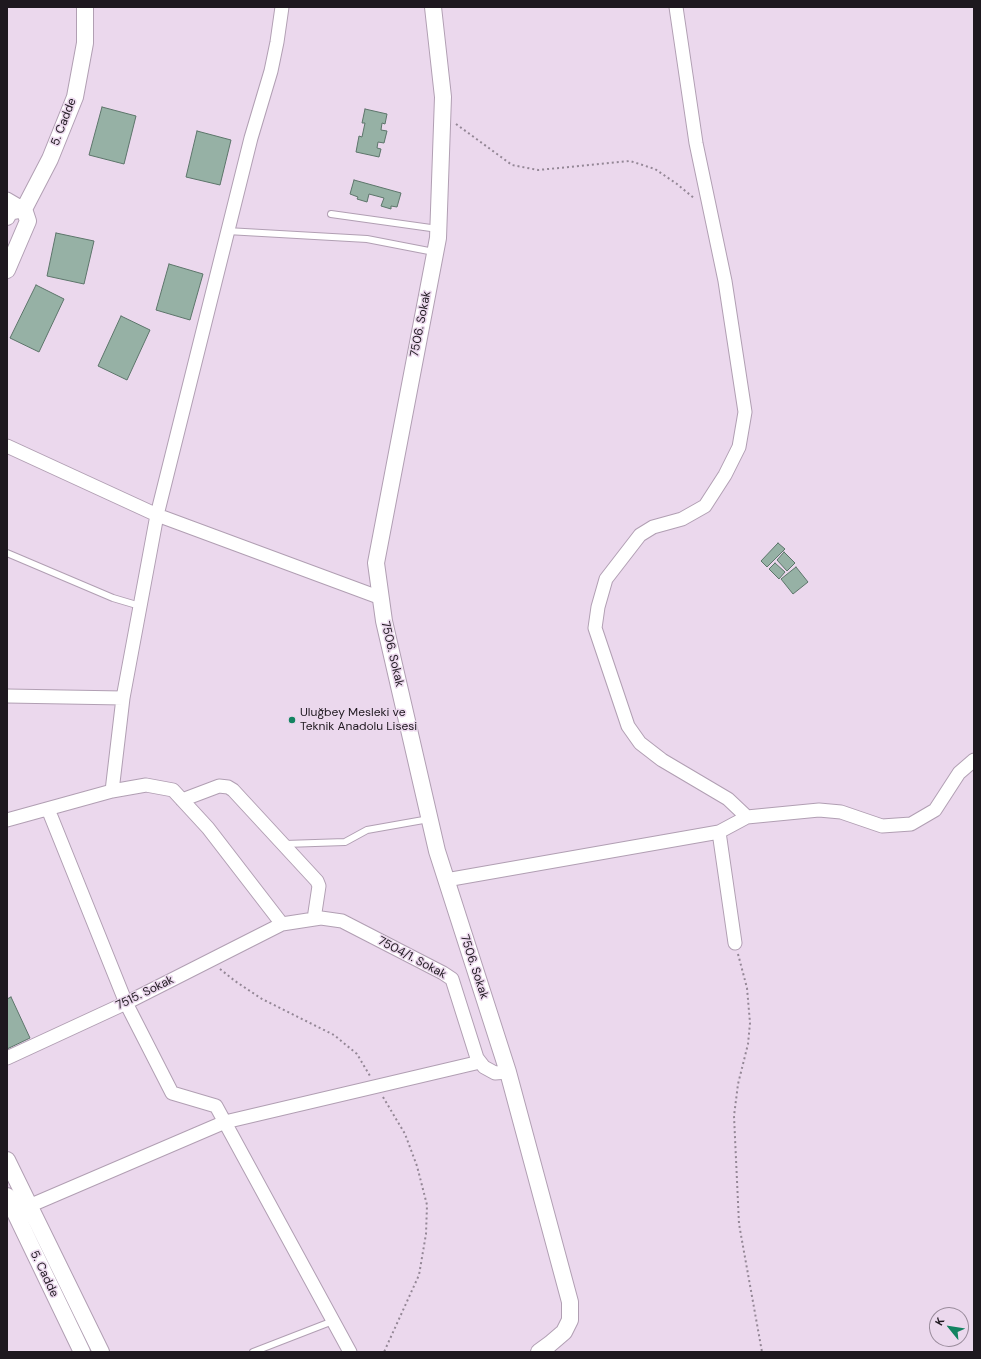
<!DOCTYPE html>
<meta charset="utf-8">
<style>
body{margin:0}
#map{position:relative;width:981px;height:1359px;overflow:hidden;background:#ebd8ed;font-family:"DM Sans",sans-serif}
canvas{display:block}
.frame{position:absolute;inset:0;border:8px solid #1e181f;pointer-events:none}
.north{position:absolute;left:929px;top:1307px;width:40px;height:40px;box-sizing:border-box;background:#ebd8ed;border:1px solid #998b9b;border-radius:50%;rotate:300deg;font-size:11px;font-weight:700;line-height:16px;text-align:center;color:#1e181f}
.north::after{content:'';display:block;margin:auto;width:14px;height:18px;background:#138361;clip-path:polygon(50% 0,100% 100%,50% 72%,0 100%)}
</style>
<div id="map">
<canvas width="981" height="1359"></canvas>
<div class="frame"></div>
<div class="north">K</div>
</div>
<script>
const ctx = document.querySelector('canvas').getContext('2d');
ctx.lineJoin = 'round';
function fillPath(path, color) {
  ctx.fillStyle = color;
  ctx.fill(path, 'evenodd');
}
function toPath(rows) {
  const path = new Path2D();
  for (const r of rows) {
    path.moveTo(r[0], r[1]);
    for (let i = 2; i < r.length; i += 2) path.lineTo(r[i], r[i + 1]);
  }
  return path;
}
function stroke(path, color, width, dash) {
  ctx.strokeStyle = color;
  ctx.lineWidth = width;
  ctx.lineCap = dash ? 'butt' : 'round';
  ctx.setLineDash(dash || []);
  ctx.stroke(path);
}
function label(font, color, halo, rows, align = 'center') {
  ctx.font = font + ' "DM Sans",sans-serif';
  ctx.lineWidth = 3;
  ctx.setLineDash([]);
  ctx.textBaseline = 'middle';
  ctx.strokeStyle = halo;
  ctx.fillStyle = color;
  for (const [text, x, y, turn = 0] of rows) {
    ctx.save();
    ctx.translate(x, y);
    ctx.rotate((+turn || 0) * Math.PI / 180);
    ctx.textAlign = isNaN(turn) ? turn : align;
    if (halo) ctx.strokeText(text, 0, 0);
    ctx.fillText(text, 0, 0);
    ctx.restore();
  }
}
const building = toPath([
 [102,107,136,116,124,164,89,155,102,107],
 [365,109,387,114,385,124,382,123,381,130,387,131,384,143,378,142,377,148,381,149,379,157,356,152,359,136,362,137,365,123,362,123,365,109],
 [197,131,231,140,220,185,186,177,197,131],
 [354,180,401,193,397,207,391,206,391,209,381,206,384,198,369,194,367,202,357,199,358,197,350,194,354,180],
 [56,233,94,241,84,284,47,276,56,233],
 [169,264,203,274,190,320,156,310,169,264],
 [36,285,64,299,39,352,10,338,36,285],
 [121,316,150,330,127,380,98,366,121,316],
 [778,543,785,549,767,567,761,561,778,543],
 [784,552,795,563,787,571,777,560,784,552],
 [775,563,785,572,779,579,769,569,775,563],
 [796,567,808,582,793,594,781,579,796,567],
 [11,997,30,1038,7,1049,7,999,11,997]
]);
const path = toPath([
 [456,124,512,165,538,170,630,161,655,169,677,184,695,199],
 [738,954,747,988,750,1023,748,1044,738,1084,734,1116,739,1224,762,1352],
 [220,969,235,981,262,999,334,1035,357,1054,370,1076],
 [383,1097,405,1134,417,1166,427,1205,426,1234,419,1275,384,1352]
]);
const service = toPath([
 [331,214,438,229],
 [227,231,367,239,434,252],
 [7,553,113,598,140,606],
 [285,844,345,842,367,830,429,819],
 [253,1352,333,1321]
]);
const minor = toPath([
 [676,7,696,143,725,281,745,412,739,447,725,475,705,506,682,519,653,527,640,535,606,579,598,607,595,628,628,726,640,743,662,760,728,799,747,817],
 [7,199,24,209],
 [7,446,157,515,381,598],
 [7,696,123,698],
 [112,791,123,698,157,515,251,138,271,71,277,42,282,7],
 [182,800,219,786,228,787,233,790,317,881,319,886,314,919],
 [48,809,126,1003,172,1093,216,1106,350,1352],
 [7,820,112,791,146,785,173,790,208,828,282,924],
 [719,832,735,943],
 [446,880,719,832,747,817,819,810,841,812,882,826,911,824,935,810,959,773,974,760],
 [7,1058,126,1003,282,924,321,918,342,921,443,973,452,979,477,1058,484,1067,495,1073,508,1072],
 [29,1206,225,1122,480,1062]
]);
const tertiary = toPath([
 [433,7,443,97,438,238,376,563,384,621,437,851,508,1072,570,1302,570,1320,564,1332,550,1344,539,1352],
 [24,209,50,159,75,97,85,43,85,7],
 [7,217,9,212,24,209],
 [7,270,28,221,24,209],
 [7,1160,101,1352],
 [7,1196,82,1352]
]);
const markers = [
 [292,720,4,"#138361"]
];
const streetNames = [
 ["5. Cadde",64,122,-69],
 ["7506. Sokak",421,324,-79],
 ["7506. Sokak",392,654,77],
 ["7504/1. Sokak",412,958,28],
 ["7506. Sokak",474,967,72],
 ["7515. Sokak",145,993,-26],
 ["5. Cadde",44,1274,64]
];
const poiNames = [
 ["Uluğbey Mesleki ve",300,713],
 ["Teknik Anadolu Lisesi",300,727]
];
fillPath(building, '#96b1a5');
stroke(building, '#5c756a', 1);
stroke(service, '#b19fb3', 8);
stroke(minor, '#b19fb3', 15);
stroke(tertiary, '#b19fb3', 18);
stroke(path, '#948796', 2, [2, 3]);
stroke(service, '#fff', 6);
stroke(minor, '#fff', 13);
stroke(tertiary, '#fff', 16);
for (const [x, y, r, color] of markers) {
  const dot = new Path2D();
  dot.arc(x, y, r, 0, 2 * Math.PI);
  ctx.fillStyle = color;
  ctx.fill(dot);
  stroke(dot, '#ebd8ed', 1.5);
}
label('12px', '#1e181f', '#ebd8ed', streetNames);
label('12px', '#1e181f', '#ebd8ed', poiNames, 'left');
</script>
